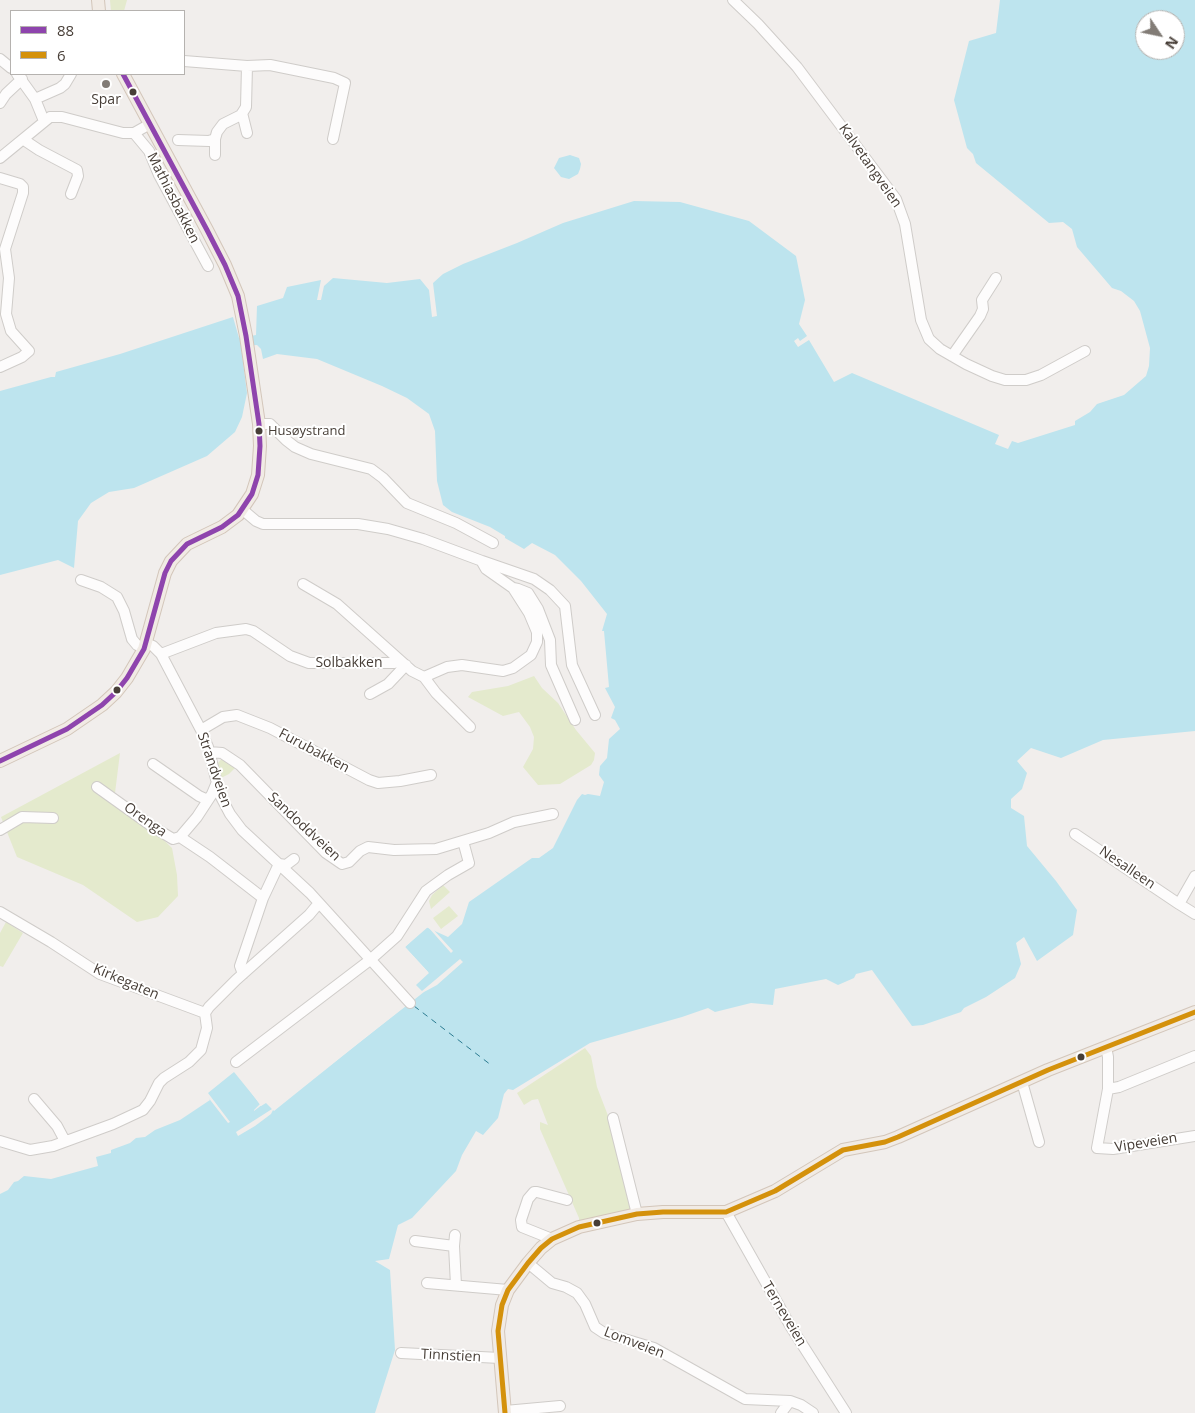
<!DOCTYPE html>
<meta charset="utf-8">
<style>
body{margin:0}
#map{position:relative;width:1195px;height:1413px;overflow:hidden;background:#f1eeec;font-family:"Open Sans",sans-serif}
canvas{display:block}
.legend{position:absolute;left:10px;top:10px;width:175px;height:65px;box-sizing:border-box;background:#fff;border:1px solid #b5b2af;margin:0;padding:6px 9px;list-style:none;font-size:15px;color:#473e37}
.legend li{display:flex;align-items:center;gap:10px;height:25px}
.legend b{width:25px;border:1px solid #b5b2af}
.north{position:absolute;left:1135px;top:10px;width:50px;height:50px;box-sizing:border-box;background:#fff;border:1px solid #b5b2af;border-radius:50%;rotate:124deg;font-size:14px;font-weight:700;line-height:20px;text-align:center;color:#473e37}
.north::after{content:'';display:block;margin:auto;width:18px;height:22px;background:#827c76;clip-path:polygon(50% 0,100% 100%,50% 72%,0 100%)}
</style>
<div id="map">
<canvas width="1195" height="1413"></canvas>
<ul class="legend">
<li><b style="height:6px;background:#8e44ad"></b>88</li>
<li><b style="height:6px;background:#d4910b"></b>6</li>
</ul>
<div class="north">N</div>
</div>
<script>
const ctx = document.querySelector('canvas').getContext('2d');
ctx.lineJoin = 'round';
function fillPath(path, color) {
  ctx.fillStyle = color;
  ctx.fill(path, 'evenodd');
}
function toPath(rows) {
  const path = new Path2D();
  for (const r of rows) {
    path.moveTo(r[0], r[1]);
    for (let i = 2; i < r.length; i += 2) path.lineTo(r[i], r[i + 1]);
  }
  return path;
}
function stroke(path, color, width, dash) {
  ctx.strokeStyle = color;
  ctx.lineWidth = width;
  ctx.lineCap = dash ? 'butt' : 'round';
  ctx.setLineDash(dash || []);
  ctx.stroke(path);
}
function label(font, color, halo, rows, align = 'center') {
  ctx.font = font + ' "Open Sans",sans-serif';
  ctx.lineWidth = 4;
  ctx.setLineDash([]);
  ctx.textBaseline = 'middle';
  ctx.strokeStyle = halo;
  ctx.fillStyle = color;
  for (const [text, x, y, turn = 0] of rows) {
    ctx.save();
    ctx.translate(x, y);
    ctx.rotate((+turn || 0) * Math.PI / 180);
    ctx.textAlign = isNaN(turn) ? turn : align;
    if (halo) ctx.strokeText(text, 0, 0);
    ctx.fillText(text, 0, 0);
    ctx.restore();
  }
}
const green = toPath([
 [110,0,127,0,124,11,111,11],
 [534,676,542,688,558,703,576,730,595,753,594,760,591,765,560,784,538,785,523,767,533,749,534,737,530,727,519,712,503,716,468,697,472,692,508,686],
 [120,753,115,793,172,848,177,875,178,896,158,917,137,922,83,885,17,857,1,817],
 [224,756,237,766,229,774,221,778,218,763],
 [443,885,450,892,431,909,429,901,432,895],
 [449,906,458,916,441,929,433,918],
 [6,922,23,933,3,967,0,966,0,933],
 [585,1048,591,1056,597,1087,612,1126,634,1210,589,1219,579,1224,579,1218,540,1129,540,1122,548,1125,538,1099,532,1100,524,1105,517,1093]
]);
const water = toPath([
 [1000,0,1195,0,1195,731,1103,740,1061,758,1031,748,1017,761,1027,773,1022,789,1011,799,1011,808,1024,816,1027,846,1056,881,1077,910,1073,935,1037,961,1024,937,1016,943,1021,964,1015,978,986,997,964,1008,961,1012,923,1025,912,1026,872,970,856,974,854,978,838,985,826,979,775,989,773,1005,751,1003,715,1012,708,1008,682,1017,590,1043,513,1090,508,1089,504,1094,498,1118,483,1135,476,1131,462,1155,456,1171,412,1218,398,1225,389,1259,375,1261,390,1270,395,1350,375,1413,0,1413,0,1194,8,1190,14,1182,18,1181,24,1176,51,1179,98,1166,96,1157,111,1153,111,1150,130,1143,136,1138,145,1137,155,1130,180,1120,210,1100,206,1092,235,1070,261,1106,266,1103,274,1111,421,993,415,985,428,972,405,947,426,927,448,937,462,924,469,902,532,858,539,858,553,848,577,800,582,794,585,795,588,794,600,796,604,782,599,775,600,766,607,758,609,739,620,729,615,720,611,718,615,707,605,688,609,687,604,631,602,631,607,614,581,581,555,555,532,543,524,549,505,538,505,536,490,527,452,512,443,505,437,481,435,431,429,414,407,398,382,386,317,359,277,354,263,359,261,349,257,345,241,346,247,393,242,417,235,432,207,456,134,488,109,492,91,503,78,521,74,568,58,560,0,575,0,391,51,377,55,377,56,372,120,354,233,317,239,338,256,335,257,306,283,298,287,287,321,280,317,300,321,300,324,286,333,278,387,283,420,279,429,290,432,317,437,316,433,283,443,274,463,264,517,243,563,223,634,201,680,202,749,221,796,256,805,300,799,324,807,336,800,341,798,338,794,341,798,347,809,340,834,382,852,373,999,435,995,444,1008,449,1012,441,1018,443,1075,425,1075,421,1090,412,1097,404,1124,395,1146,376,1149,366,1150,348,1140,311,1134,301,1121,291,1112,288,1077,247,1072,229,1063,222,1049,223,976,163,973,154,967,148,954,100,969,41,996,33],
 [1145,20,1175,20,1175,50,1145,50],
 [570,155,579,158,581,164,580,169,578,174,569,179,561,177,554,168,559,158]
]);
const pier = toPath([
 [426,924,431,927,453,951,451,953,428,927,405,947,429,973,416,985,422,991,460,959,463,962,437,985,424,992,273,1110,271,1114,255,1126,238,1136,236,1132,272,1109,267,1101,254,1111,254,1110,260,1104,234,1072,208,1093,230,1122,228,1123,204,1092,237,1068,262,1103,267,1100,275,1107,418,992,412,985,425,972,403,947]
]);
const ferry = toPath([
 [414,1006,491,1065]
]);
const minor = toPath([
 [733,0,758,24,797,67,896,199,905,224,921,320,929,339,940,349,966,364,992,376,1005,380,1026,380,1041,375,1085,351],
 [0,59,11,68],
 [184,61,247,66,270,65,334,78,345,83,333,139],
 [17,74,35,99,44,121],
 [35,99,60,88,65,84,71,74],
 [0,103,6,94,22,79],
 [242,113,247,133],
 [134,133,149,151,159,175,208,266],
 [24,140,39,150,77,170,78,176,71,194],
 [178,140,209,141,215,139],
 [215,155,215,139,217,132,223,124,241,115,246,107,247,66],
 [0,158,50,117,62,117,123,133,134,133,150,124],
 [0,178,20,184,23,187,23,193,5,249,9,278,6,314,11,331,29,351,22,357,0,367],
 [952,356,980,316,983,309,982,300,996,278],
 [259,424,270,424,286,440,295,447,311,454,371,469,383,478,407,503,456,523,493,543],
 [243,510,256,521,263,524,358,524,388,529,423,539,482,561,534,579,550,590,565,606,572,665,595,715],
 [482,562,486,569,513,588,518,589,528,593,538,609,550,640,551,665,575,720],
 [81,580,101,587,117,597,124,611,132,639,137,645,144,649],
 [303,584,337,604,412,671,424,677,447,667,462,665,503,671,513,668,531,655,537,642,537,632,529,613,513,588],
 [146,643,153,646,161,654,201,730,208,747,220,795,230,814,242,830,310,893,410,1003],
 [161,654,216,633,246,629,253,631,290,656,309,663,394,663,400,661],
 [424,677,436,693,470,727],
 [370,694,388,684,406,665],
 [201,730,223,717,237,715,270,728,369,780,378,783,400,781,431,775],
 [209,752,222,753,240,765,326,853,342,864,349,862,360,851,368,847,394,850,436,849,489,833,514,822,553,814],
 [153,764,199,796,208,800],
 [97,787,153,827,173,839,180,837,197,817,212,794,217,782],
 [0,830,22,817,53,818],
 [1075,834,1179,904],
 [180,837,210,857,263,898,240,966,243,974],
 [1195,876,1179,904,1195,914],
 [263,898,279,864,286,865,294,859],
 [0,912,51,942,100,974,205,1013],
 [1106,1047,1108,1057,1108,1089,1097,1148,1113,1149,1195,1136],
 [236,1062,370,960,397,936,426,891,448,875,469,863,463,841],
 [1022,1082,1039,1142],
 [1108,1089,1119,1087,1195,1056],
 [34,1099,57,1126,65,1141],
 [613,1118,637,1214],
 [0,1141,30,1150,53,1146,113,1124,143,1110,150,1101,159,1083,164,1078,189,1062,201,1050,207,1028,205,1013,209,1007,236,980,309,915,319,903],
 [726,1212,791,1327,846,1413],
 [552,1239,522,1227,521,1220,528,1199,534,1192,537,1192,567,1200],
 [415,1241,454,1246,456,1285],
 [454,1246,455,1235],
 [528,1263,552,1283,566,1287,577,1293,585,1304,595,1327,604,1333,654,1348,745,1399,790,1401,801,1405,813,1413],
 [427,1283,508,1290],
 [401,1353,500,1358],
 [505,1411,560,1406],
 [781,1413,790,1401]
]);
const major = toPath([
 [98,0,99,11],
 [0,761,67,729,102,705,116,692,127,678,144,649,165,573,171,561,187,544,222,527,238,515,252,494,258,475,260,446,259,424,246,336,238,296,225,265,207,230,123,74],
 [505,1413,498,1331,502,1305,508,1290,528,1263,541,1248,552,1239,579,1227,637,1214,663,1212,726,1212,775,1191,843,1150,885,1142,898,1137,1048,1070,1195,1012]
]);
const bus1 = toPath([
 [0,761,67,729,102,705,116,692,127,678,144,649,165,573,171,561,187,544,222,527,238,515,252,494,258,475,260,446,259,424,246,336,238,296,225,265,207,230,123,74]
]);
const bus2 = toPath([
 [505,1413,498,1331,502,1305,508,1290,528,1263,541,1248,552,1239,579,1227,637,1214,663,1212,726,1212,775,1191,843,1150,885,1142,898,1137,1048,1070,1195,1012]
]);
const markers = [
 [106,84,5,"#827c76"],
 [133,92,4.5,"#473e37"],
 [259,431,4.5,"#473e37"],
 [117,690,4.5,"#473e37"],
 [1081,1057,4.5,"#473e37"],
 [597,1223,4.5,"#473e37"]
];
const busNames = [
 ["Husøystrand",268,431]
];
const poiNames = [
 ["Spar",106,100]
];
const streetNames = [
 ["Kalvetangveien",870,166,55],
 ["Mathiasbakken",173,198,63],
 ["Solbakken",349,663],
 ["Furubakken",314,751,28],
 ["Strandveien",214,770,71],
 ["Orenga",145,820,35],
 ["Sandoddveien",304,827,43],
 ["Nesalleen",1127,868,34],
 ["Kirkegaten",126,982,23],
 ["Vipeveien",1146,1143,-9],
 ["Terneveien",784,1314,59],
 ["Lomveien",634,1343,21],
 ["Tinnstien",451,1356,3]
];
fillPath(green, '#e4eacd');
fillPath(water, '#bde4ee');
fillPath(pier, '#f1eeec');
stroke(ferry, '#2b7b91', 1, [6, 5]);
stroke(minor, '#cfccc9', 12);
stroke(major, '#d3c6ba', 14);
stroke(minor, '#fdfcfc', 10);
stroke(major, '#f1ebe5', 12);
stroke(bus1, '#8e44ad', 5);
stroke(bus2, '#d4910b', 5);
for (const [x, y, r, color] of markers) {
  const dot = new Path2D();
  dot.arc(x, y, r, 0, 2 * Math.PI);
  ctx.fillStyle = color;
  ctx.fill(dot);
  stroke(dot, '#fff', 2);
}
label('13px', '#473e37', '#fff', busNames, 'left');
label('14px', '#473e37', '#fff', poiNames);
label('14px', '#473e37', '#fff', streetNames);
</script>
